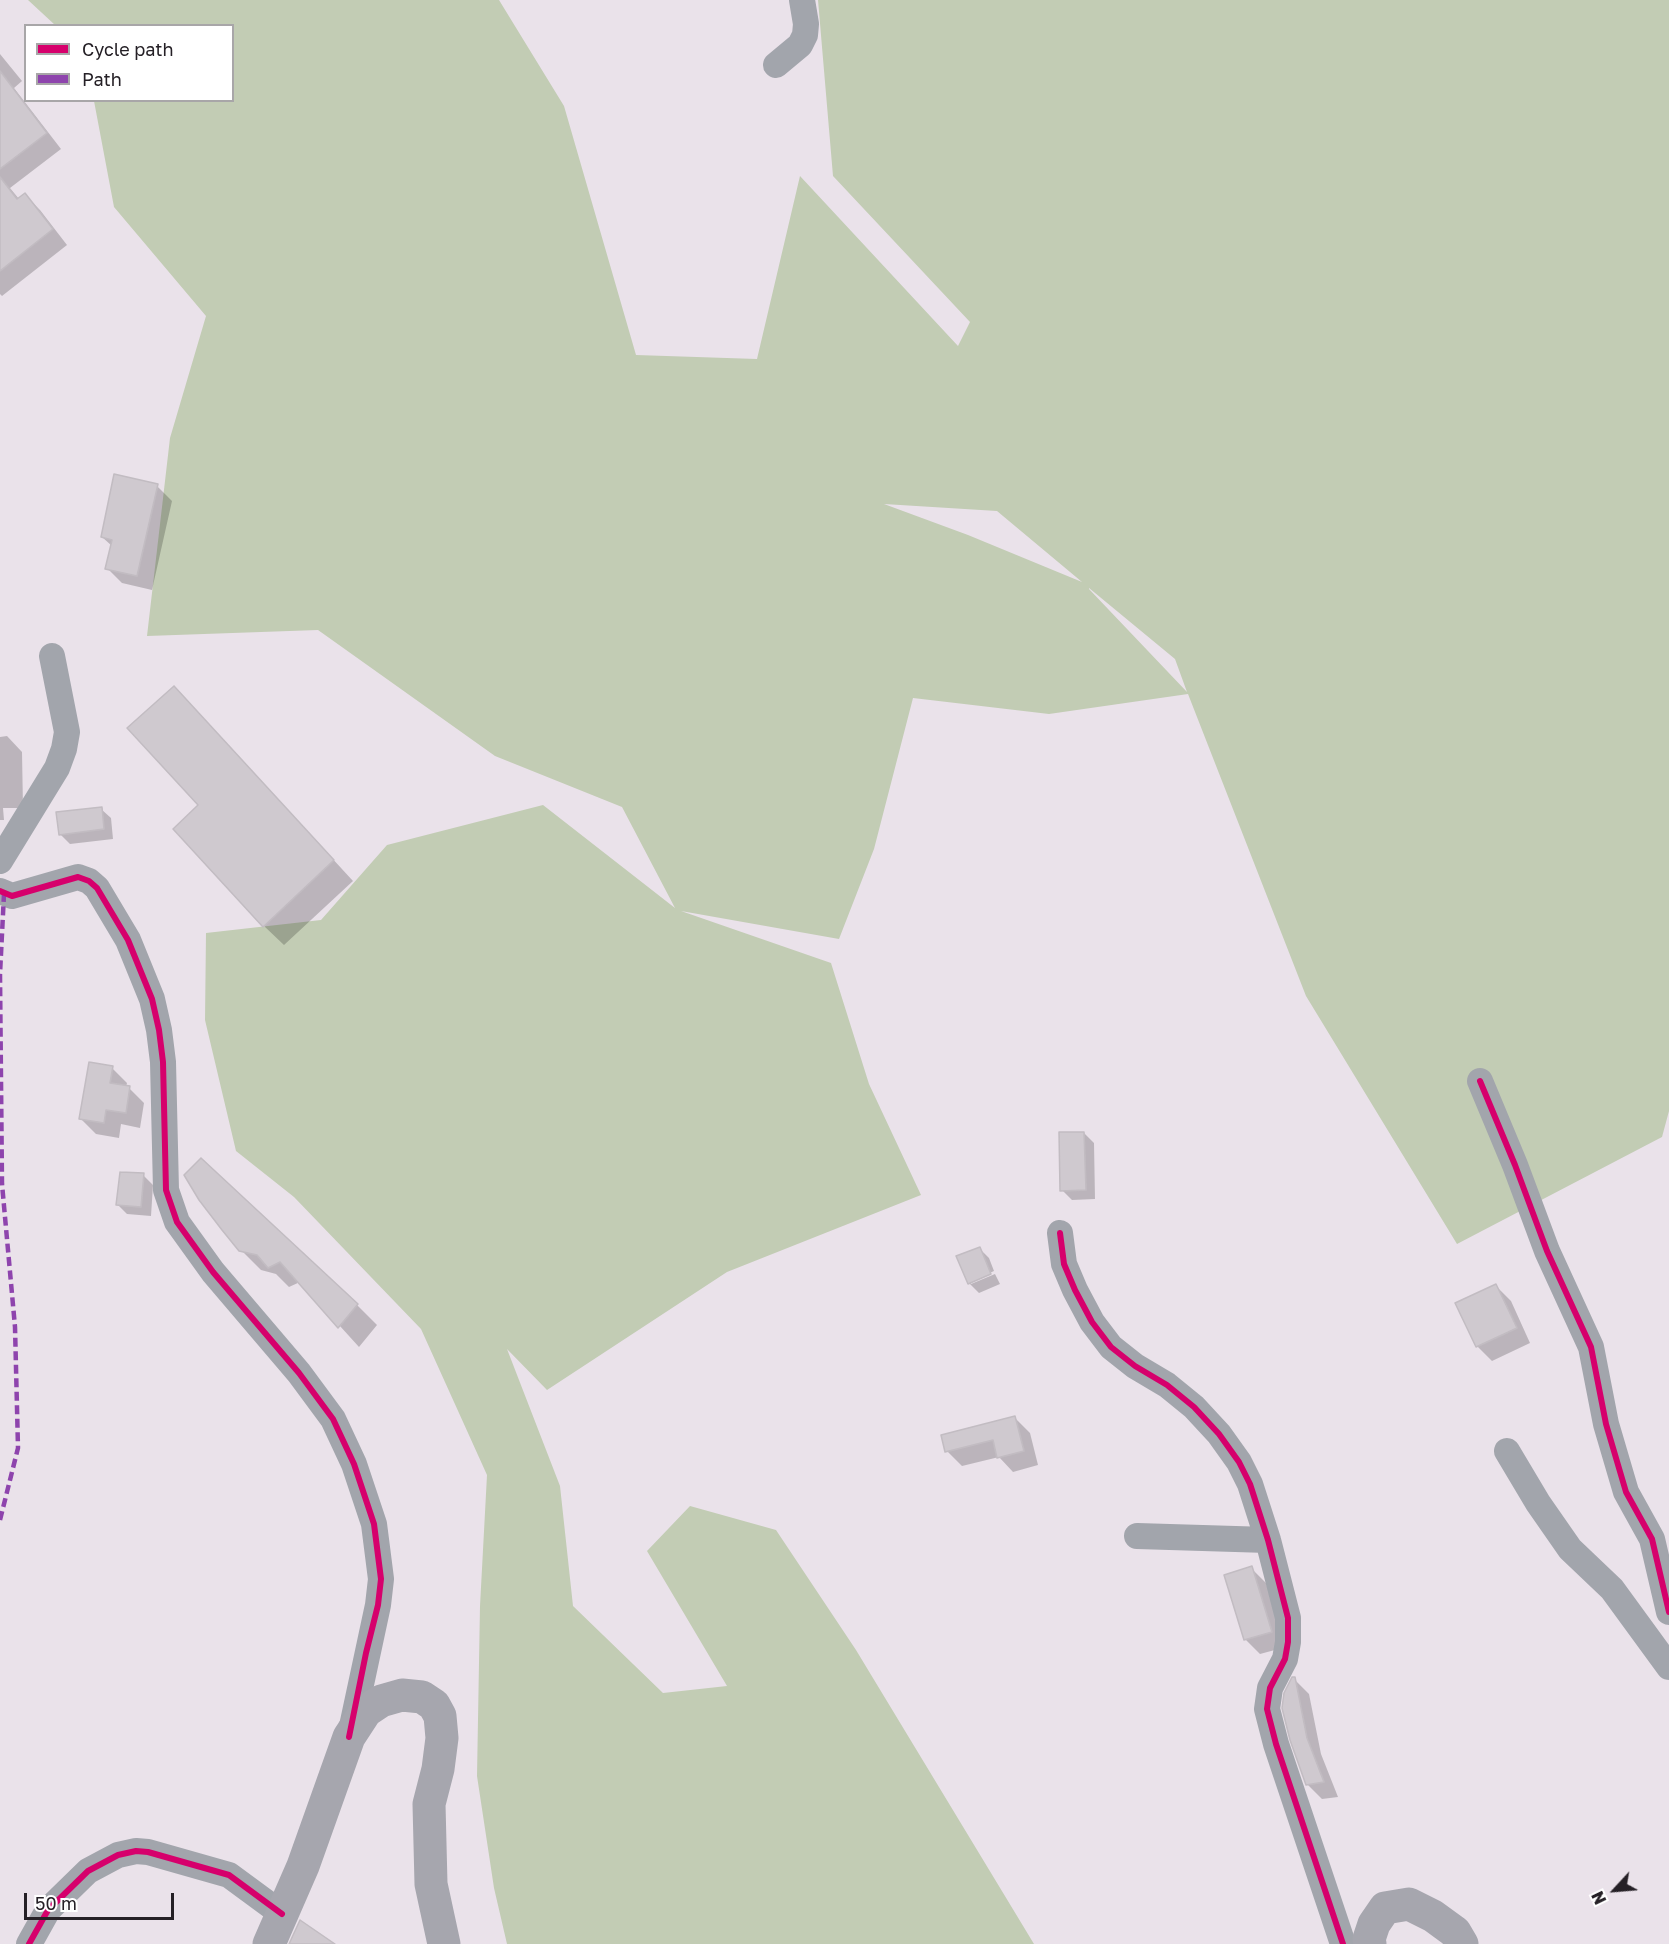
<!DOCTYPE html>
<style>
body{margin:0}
#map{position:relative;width:1669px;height:1944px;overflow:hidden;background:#eae2ea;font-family:"Golos Text",sans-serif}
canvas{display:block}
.legend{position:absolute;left:24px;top:24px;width:210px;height:78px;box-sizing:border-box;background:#fff;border:2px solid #a8a6a8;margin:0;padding:8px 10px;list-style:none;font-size:18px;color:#252026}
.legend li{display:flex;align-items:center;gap:12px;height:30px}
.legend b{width:30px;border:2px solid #a8a6a8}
.north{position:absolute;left:1585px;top:1860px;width:60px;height:60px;-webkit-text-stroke:4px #fff;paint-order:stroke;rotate:244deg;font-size:16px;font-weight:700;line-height:24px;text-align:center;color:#252026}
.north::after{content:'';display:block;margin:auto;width:21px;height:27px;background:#252026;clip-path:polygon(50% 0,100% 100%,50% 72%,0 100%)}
.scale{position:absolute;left:24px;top:1893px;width:150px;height:27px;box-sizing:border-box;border:3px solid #252026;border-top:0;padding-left:8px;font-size:18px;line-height:21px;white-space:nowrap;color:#252026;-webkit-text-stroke:4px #fff;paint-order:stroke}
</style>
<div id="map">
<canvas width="1669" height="1944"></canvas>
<ul class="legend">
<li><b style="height:8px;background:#d6006c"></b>Cycle path</li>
<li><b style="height:8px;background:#8e44ad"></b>Path</li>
</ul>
<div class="north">N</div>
<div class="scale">50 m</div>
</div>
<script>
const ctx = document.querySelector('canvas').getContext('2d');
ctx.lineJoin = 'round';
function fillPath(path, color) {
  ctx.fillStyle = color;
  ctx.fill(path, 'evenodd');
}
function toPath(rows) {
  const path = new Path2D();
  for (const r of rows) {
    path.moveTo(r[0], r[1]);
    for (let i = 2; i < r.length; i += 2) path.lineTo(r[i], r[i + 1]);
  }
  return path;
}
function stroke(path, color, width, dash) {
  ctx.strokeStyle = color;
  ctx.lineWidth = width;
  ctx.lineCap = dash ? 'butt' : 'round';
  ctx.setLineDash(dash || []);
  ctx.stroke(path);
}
const forest = toPath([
 [28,0,499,0,564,106,636,355,757,359,800,176,958,346,970,322,833,176,818,0,1669,0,1669,1111,1662,1137,1457,1244,1306,996,1188,694,1049,714,913,698,874,849,839,939,681,911,831,963,869,1084,921,1195,727,1272,547,1390,507,1349,560,1486,573,1606,663,1693,727,1686,647,1551,690,1506,776,1530,856,1650,1034,1944,507,1944,494,1888,477,1776,480,1606,487,1475,421,1329,294,1197,236,1151,205,1020,206,933,321,920,387,845,543,805,675,908,622,807,495,756,318,630,147,636,170,438,206,316,114,207,94,101,232,100,232,26,55,25],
 [884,504,997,511,1082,582,968,535],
 [1089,588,1175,659,1187,692,1089,589]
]);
const shadow = toPath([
 [0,54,22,81,14,88,61,149,10,188,19,199,25,195,40,210,67,245,2,296,0,294],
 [157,486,172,501,152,590,122,583,107,568,112,546,102,537],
 [194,708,353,881,284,945,264,926,200,806],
 [7,736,22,752,23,808,3,808,4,820,0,820,0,737],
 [101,809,111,818,113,839,70,844,60,834],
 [112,1068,127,1083,126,1087,129,1088,144,1103,140,1128,121,1124,119,1138,96,1134,81,1119],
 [1084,1133,1094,1143,1095,1199,1072,1200,1062,1190],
 [143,1175,153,1185,151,1216,127,1214,117,1204],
 [200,1200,357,1305,377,1325,359,1347,300,1282,289,1287,276,1274,261,1270,241,1250],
 [979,1248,989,1258,994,1271,971,1281,971,1284,995,1274,1000,1284,979,1293,969,1283],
 [1496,1286,1511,1301,1530,1343,1492,1361,1477,1346],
 [1015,1418,1030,1433,1038,1465,1013,1472,999,1457,962,1466,947,1451],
 [1251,1568,1266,1583,1286,1647,1260,1654,1245,1639],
 [1294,1679,1309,1694,1321,1754,1338,1797,1322,1799,1307,1784]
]);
const building = toPath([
 [0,71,47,133,0,169,0,71],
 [0,177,17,199,25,193,53,229,0,271,0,177],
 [114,474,158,484,137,576,105,569,112,540,101,537,114,474],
 [174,686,334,860,263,927,173,829,198,805,127,728,174,686],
 [102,807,104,829,59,835,56,812,102,807],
 [89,1062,113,1066,110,1083,130,1086,126,1113,106,1110,104,1123,79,1119,89,1062],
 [1059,1132,1084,1132,1086,1190,1060,1191,1059,1132],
 [201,1158,358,1304,338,1328,280,1262,268,1268,257,1255,239,1251,222,1230,199,1200,184,1175,201,1158],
 [120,1172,144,1173,141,1207,116,1205,120,1172],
 [980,1247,991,1274,968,1284,956,1256,980,1247],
 [1496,1284,1517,1328,1476,1347,1455,1303,1496,1284],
 [1015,1416,1024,1451,997,1458,993,1440,945,1452,941,1435,1015,1416],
 [1252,1566,1272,1632,1244,1640,1224,1575,1252,1566],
 [1292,1677,1295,1677,1307,1738,1324,1782,1306,1785,1290,1740,1282,1708,1284,1693,1292,1677],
 [300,1920,335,1944,289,1944,300,1920]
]);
const minor = toPath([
 [776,65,800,45,805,35,806,24,802,0],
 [0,861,57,768,64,749,67,732,52,656],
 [0,891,12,896,78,877,89,881,97,888,128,940,152,999,159,1030,163,1062,166,1190,177,1222,213,1272,299,1373,333,1419,354,1464,374,1524,381,1579,378,1605,351,1731],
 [1480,1081,1515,1165,1547,1251,1591,1347,1606,1424,1626,1492,1652,1539,1669,1612],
 [1060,1233,1064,1264,1075,1290,1092,1322,1111,1347,1135,1366,1167,1385,1194,1407,1219,1434,1239,1462,1250,1484,1268,1540,1288,1618,1288,1642,1285,1659,1270,1688,1267,1709,1276,1744,1343,1944],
 [1507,1451,1538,1503,1570,1549,1612,1589,1669,1667],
 [1137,1536,1268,1540],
 [29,1944,48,1910,88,1871,118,1855,136,1851,148,1852,229,1875,282,1914]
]);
const major = toPath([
 [269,1944,303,1866,349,1737,366,1711,381,1701,402,1695,422,1697,434,1705,440,1716,442,1738,438,1769,429,1804,431,1884,444,1944],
 [1370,1944,1369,1939,1374,1924,1385,1908,1409,1904,1433,1916,1455,1932,1462,1944]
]);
const quiet = toPath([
 [0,1520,18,1448,15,1327,2,1184,0,974,4,894]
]);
const cycleway = toPath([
 [0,891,12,896,78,877,89,881,97,888,128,940,152,999,159,1030,163,1062,166,1190,177,1222,213,1272,299,1373,333,1419,354,1464,374,1524,381,1579,378,1605,366,1653,349,1737],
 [1480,1081,1515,1165,1547,1251,1591,1347,1606,1424,1626,1492,1652,1539,1669,1612],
 [1060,1233,1064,1264,1075,1290,1092,1322,1111,1347,1135,1366,1167,1385,1194,1407,1219,1434,1239,1462,1250,1484,1268,1540,1288,1618,1288,1642,1285,1659,1270,1688,1267,1709,1276,1744,1343,1944],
 [29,1944,48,1910,88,1871,118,1855,136,1851,148,1852,229,1875,282,1914]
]);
fillPath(forest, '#c2ccb4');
fillPath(shadow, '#0003');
fillPath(building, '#cfc9cf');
stroke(building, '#c2bcc2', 1.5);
stroke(minor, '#a2a5ac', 26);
stroke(major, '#a6a6ae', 33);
stroke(quiet, '#8e44ad', 4.5, [9, 4.5]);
stroke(cycleway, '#d6006c', 6);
</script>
